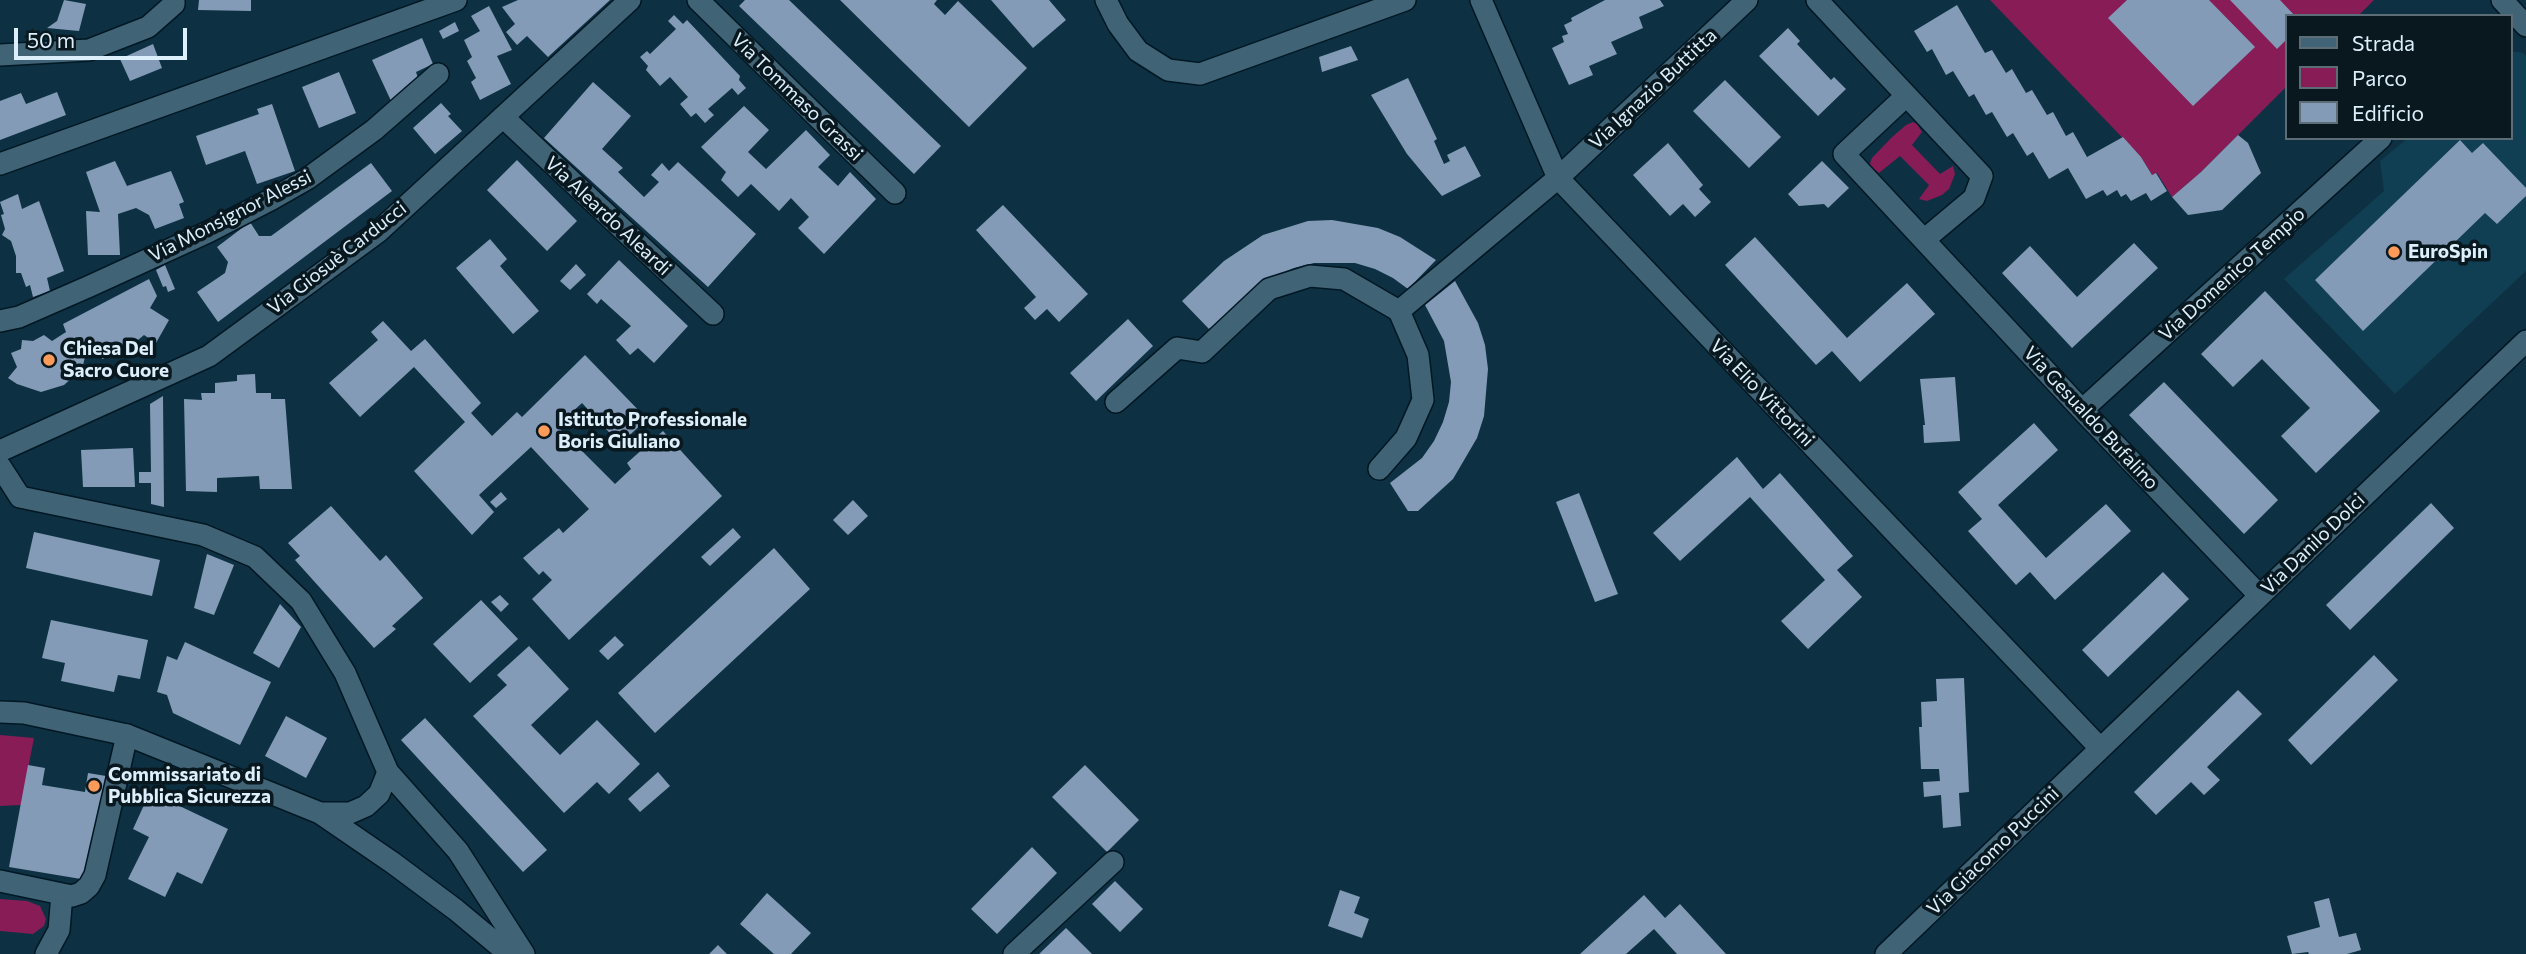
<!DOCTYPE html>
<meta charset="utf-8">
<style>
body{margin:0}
#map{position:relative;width:2526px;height:954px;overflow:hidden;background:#0d3142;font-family:Commissioner,sans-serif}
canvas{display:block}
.legend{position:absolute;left:2285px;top:14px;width:228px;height:126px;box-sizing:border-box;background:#09171f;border:2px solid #5d6d77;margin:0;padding:9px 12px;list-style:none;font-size:21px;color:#dceffa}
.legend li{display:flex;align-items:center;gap:14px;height:35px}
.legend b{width:35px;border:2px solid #5d6d77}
.scale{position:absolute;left:14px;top:28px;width:173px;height:32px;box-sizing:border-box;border:4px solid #dceffa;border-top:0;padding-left:9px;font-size:21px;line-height:24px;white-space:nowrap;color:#dceffa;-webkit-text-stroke:5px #09171f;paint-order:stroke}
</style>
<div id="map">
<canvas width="2526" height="954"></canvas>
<ul class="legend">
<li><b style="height:9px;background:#416376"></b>Strada</li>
<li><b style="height:19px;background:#871c56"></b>Parco</li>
<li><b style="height:19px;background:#839bb7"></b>Edificio</li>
</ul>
<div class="scale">50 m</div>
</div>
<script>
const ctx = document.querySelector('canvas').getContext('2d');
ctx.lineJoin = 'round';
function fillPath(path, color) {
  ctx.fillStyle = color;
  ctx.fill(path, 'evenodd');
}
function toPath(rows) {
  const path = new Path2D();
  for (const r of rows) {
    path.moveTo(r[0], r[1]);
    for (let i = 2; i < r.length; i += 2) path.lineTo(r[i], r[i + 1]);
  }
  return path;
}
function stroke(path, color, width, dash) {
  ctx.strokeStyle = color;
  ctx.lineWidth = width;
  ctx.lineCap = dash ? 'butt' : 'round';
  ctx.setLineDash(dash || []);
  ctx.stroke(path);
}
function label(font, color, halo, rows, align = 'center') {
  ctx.font = font + ' Commissioner,sans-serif';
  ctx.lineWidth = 7;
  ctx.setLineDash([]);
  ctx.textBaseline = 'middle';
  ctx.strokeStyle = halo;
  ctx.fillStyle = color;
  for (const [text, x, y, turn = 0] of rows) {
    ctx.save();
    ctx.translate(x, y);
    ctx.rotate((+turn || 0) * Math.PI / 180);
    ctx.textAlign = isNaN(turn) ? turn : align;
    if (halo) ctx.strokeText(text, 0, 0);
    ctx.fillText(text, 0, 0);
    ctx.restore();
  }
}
const built = toPath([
 [2510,51,2523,53,2526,56,2526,271,2395,394,2284,279,2384,191,2380,161,2408,138,2510,138]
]);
const green = toPath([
 [1990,0,2374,0,2358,16,2286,16,2286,87,2201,172,2172,197,2157,173,2152,175,2141,157],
 [1913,122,1917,124,1922,132,1912,145,1940,174,1953,166,1955,174,1949,189,1942,195,1927,201,1919,199,1929,185,1900,156,1879,173,1871,167,1870,163,1872,158,1891,138,1906,125],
 [0,735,34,738,21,805,0,806],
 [0,899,27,901,40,906,46,919,44,926,33,934,0,931]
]);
const building = toPath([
 [64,0,86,4,79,31,47,28,57,21],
 [199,0,251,0,251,11,198,10],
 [518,0,610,0,548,57,527,36,517,45,506,32,515,24,502,7],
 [745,0,789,0,941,146,914,174,739,6],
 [840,0,937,0,934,4,945,15,958,1,1027,68,969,127],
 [991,0,1049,0,1066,20,1033,48],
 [1605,0,1660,0,1664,6,1639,17,1643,28,1611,42,1617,54,1589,66,1593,75,1569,85,1552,48,1564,42,1562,36,1568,34,1564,25,1572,21,1571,18],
 [2127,0,2209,0,2255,47,2193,106,2108,18],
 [2230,0,2280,0,2295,16,2286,16,2286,40,2277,49],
 [1957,5,1985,53,1992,50,2006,73,2012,69,2026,93,2032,90,2047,115,2053,112,2066,136,2073,132,2087,157,2123,137,2141,157,2152,175,2156,173,2167,191,2151,201,2146,193,2131,201,2126,194,2121,197,2117,190,2107,196,2103,190,2086,199,2068,168,2049,179,2033,152,2027,156,2013,133,2007,137,1992,112,1986,115,1974,94,1969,97,1953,71,1946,75,1932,49,1927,52,1914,31],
 [489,6,512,50,497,56,511,84,480,100,471,82,476,78,467,61,472,57,464,40,480,31,471,16],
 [674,15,683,24,687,20,740,76,739,80,746,88,738,95,732,88,708,109,714,115,705,123,696,113,691,117,680,104,688,97,670,77,660,86,646,70,648,66,640,57,647,51,650,54,676,29,668,21],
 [455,22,459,31,443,39,439,31],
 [1788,28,1800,41,1797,44,1831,80,1834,77,1846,89,1818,116,1759,56],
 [422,38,433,64,416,72,419,81,404,88,408,96,392,103,372,60],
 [153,44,162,68,130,81,120,59],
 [1351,46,1358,60,1322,72,1319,57],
 [339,72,356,113,319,128,302,87],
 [1408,78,1437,139,1434,141,1444,164,1450,161,1447,155,1465,146,1481,176,1442,196,1407,154,1371,95],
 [1725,80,1781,137,1749,168,1693,111],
 [593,82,631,116,602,149,623,168,618,172,644,197,659,182,651,175,662,163,669,171,678,162,756,234,708,287,544,138],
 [57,92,66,115,0,140,0,101,21,93,26,104],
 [441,103,451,114,448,116,462,131,435,154,413,128],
 [272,104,295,171,257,184,245,151,206,165,196,136,259,114,257,109],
 [744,106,769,130,748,152,766,169,806,130,830,155,818,167,838,186,850,172,876,199,824,254,798,228,809,217,791,198,779,211,751,184,738,197,721,180,726,172,701,147],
 [2238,135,2248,143,2261,173,2222,210,2188,215,2172,197,2201,172],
 [2460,140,2472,153,2483,143,2526,188,2526,196,2497,224,2485,213,2363,331,2315,280],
 [1668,143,1703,185,1699,189,1711,202,1695,217,1683,204,1670,216,1633,175],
 [517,160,577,221,547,251,487,190],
 [115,161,127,186,171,171,184,202,179,204,184,218,155,229,149,215,136,208,118,214,120,255,88,255,86,211,100,212,86,172],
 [1822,161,1849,188,1828,208,1824,204,1799,206,1788,194],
 [371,163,392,191,218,322,197,292,225,273,228,262,217,247,250,222,259,236,271,236],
 [18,194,22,209,39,201,64,271,47,278,50,291,33,297,30,285,26,287,21,273,16,273,16,256,11,241,2,235,5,229,1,215,4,214,0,202],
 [1003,205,1088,294,1059,322,1047,309,1035,320,1024,308,1036,297,976,230],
 [1332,220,1378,228,1400,237,1436,260,1408,289,1393,278,1375,269,1355,263,1314,263,1294,268,1275,276,1209,329,1182,301,1224,261,1263,235,1308,221],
 [1755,237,1847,338,1907,283,1935,314,1860,382,1832,351,1816,365,1725,265],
 [490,239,507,259,500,266,539,311,513,334,456,268],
 [2134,243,2158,268,2072,348,2002,273,2030,246,2077,297],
 [619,260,688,326,654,363,638,348,630,355,616,340,631,326,601,299,597,304,587,294],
 [576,264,586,275,570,290,560,281],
 [165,265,175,289,168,292,166,286,163,287,156,270],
 [149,279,157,296,150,308,169,320,156,343,144,335,125,351,102,359,103,344,88,345,82,369,64,385,41,392,17,384,8,378,17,367,11,353,21,349,22,340,33,341,44,335,52,341,66,332,63,324],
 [1455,281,1478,323,1485,345,1488,369,1484,416,1477,438,1453,479,1418,511,1408,511,1390,483,1422,458,1434,441,1443,422,1449,402,1451,382,1444,341,1425,305],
 [2265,291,2380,411,2316,473,2281,436,2310,408,2262,359,2233,387,2201,354],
 [1128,319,1153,346,1096,401,1070,373],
 [383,321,411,351,425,339,481,403,471,413,492,436,517,412,522,417,585,355,647,419,620,444,582,403,557,426,615,484,631,469,627,463,663,431,722,496,569,640,532,599,552,580,543,571,539,575,523,558,559,528,563,533,589,509,531,447,479,495,494,512,472,535,414,471,465,422,414,367,360,417,329,383,378,340,371,332],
 [255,374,256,393,271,393,271,399,285,399,292,489,260,489,259,476,217,478,217,492,186,491,184,399,202,400,201,393,215,393,215,383,237,381,237,375],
 [1955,377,1960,441,1924,443,1923,425,1925,425,1920,379],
 [2164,382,2278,500,2244,534,2129,415],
 [163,396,164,507,151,504,151,483,139,483,139,472,151,472,150,404],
 [2034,423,2058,450,1998,505,2046,558,2106,504,2131,531,2055,600,2030,572,2016,585,1968,531,1982,519,1958,492],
 [133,448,135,487,83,487,81,450],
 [1737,457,1763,489,1780,473,1853,556,1837,570,1862,597,1808,649,1781,621,1825,580,1750,497,1680,561,1653,533],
 [501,492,507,499,496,508,490,502],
 [1579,493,1618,594,1595,602,1556,502],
 [853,500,868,516,848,535,833,520],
 [2431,503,2454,528,2350,630,2326,605],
 [331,506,380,561,386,555,423,598,392,626,396,629,374,648,295,560,300,556,288,543],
 [733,528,741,537,710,566,701,557],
 [34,532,160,560,152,596,26,568],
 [774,548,810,589,655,733,618,693],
 [207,554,234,565,214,615,194,608],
 [2163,572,2189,599,2108,677,2082,650],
 [500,595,509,604,501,612,491,602],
 [481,600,518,639,470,683,433,644],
 [280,604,301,627,279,668,253,653],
 [51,620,148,640,140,679,118,675,114,692,61,681,65,663,42,658],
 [615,636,624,645,608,660,599,651],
 [185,642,271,682,240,745,173,713,167,695,157,692,167,656,177,660],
 [529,646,569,689,531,725,560,755,597,720,640,764,609,794,597,782,564,813,473,716,507,685,497,675],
 [2374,655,2398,680,2311,765,2288,740],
 [1964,678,1969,792,1959,793,1961,826,1943,828,1941,795,1924,797,1923,782,1940,781,1939,769,1921,769,1919,727,1922,727,1921,702,1937,701,1936,679],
 [2238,690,2262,714,2207,767,2220,780,2204,795,2191,782,2156,815,2134,792],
 [286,716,327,738,306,778,265,756],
 [425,718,547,850,523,872,401,740],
 [28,765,45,768,42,785,85,792,88,773,106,776,87,880,9,867],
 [1085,765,1139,820,1107,852,1052,797],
 [658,772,670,786,640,812,628,799],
 [150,792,228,829,202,884,177,872,165,897,128,879,149,837,133,829],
 [1032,847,1057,873,997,934,971,909],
 [1115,881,1143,909,1120,932,1092,904],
 [1340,890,1360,897,1354,913,1369,919,1362,938,1328,926],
 [767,893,811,933,791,954,774,954,740,924],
 [1644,895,1665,918,1680,904,1726,954,1677,954,1654,929,1626,954,1580,954],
 [2329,898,2339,937,2356,933,2361,950,2347,954,2309,954,2308,952,2292,954,2287,936,2320,927,2314,902],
 [1066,928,1092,954,1039,954],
 [718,945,727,954,709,954]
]);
const minor = toPath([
 [698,0,895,193],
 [1106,0,1118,24,1138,51,1168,70,1200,74,1405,0],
 [1481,0,1558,178,2100,748],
 [1817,0,1982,176,1974,198,1925,239],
 [2502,0,2526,26],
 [0,55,89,50,148,27,174,4,174,0],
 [1906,96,1844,154,2082,410,2259,595],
 [503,117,713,314],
 [0,164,456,0],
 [1399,311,1558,178,1747,0],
 [0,321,19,317,90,286,208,232,272,199,307,179,374,130,438,74],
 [1116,402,1177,348,1202,352,1269,289,1310,276,1344,279,1399,311,1418,355,1423,400,1406,438,1379,469],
 [2082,410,2381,138],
 [0,881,62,894,59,930,46,954],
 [62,894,72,896,81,893,89,886,95,875,127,735],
 [1014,954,1113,862],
 [1886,954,2526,341]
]);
const tertiary = toPath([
 [0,451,209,356,378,232,630,0]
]);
const secondary = toPath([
 [0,466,20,497,203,535,255,557,301,601,345,673,388,772,458,851,524,954],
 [0,712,24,713,127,735,320,813,393,863,456,910,509,954],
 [320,813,350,813,366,806,379,794,388,772]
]);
const markers = [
 [2394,252,7,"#fe9b59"],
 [49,360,7,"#fe9b59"],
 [544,431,7,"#fe9b59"],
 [94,786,7,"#fe9b59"]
];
const streetNames = [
 ["Via Ignazio Buttitta",1653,89,-43],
 ["Via Tommaso Grassi",797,97,44],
 ["Via Monsignor Alessi",230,216,-27],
 ["Via Aleardo Aleardi",608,216,43],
 ["Via Giosuè Carducci",337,258,-38],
 ["Via Domenico Tempio",2232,274,-42],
 ["Via Elio Vittorini",1762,393,46],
 ["Via Gesualdo Bufalino",2091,418,47],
 ["Via Danilo Dolci",2313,544,-44],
 ["Via Giacomo Puccini",1993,851,-44]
];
const poiNames = [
 ["EuroSpin",2408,252],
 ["Chiesa Del",63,349],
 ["Sacro Cuore",63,371],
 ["Istituto Professionale",558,420],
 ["Boris Giuliano",558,442],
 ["Commissariato di",108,775],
 ["Pubblica Sicurezza",108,797]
];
fillPath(built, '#103e53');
fillPath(green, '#871c56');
fillPath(building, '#839bb7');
stroke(minor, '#001824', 24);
stroke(tertiary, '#001824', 24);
stroke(secondary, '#001824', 24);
stroke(minor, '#416376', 21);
stroke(tertiary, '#416376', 21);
stroke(secondary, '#416376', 21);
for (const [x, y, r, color] of markers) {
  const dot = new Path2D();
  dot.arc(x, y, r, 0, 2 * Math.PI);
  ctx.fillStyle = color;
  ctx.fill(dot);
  stroke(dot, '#09171f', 2.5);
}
label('19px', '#dceffa', '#09171f', streetNames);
label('bold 19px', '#dceffa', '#09171f', poiNames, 'left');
</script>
